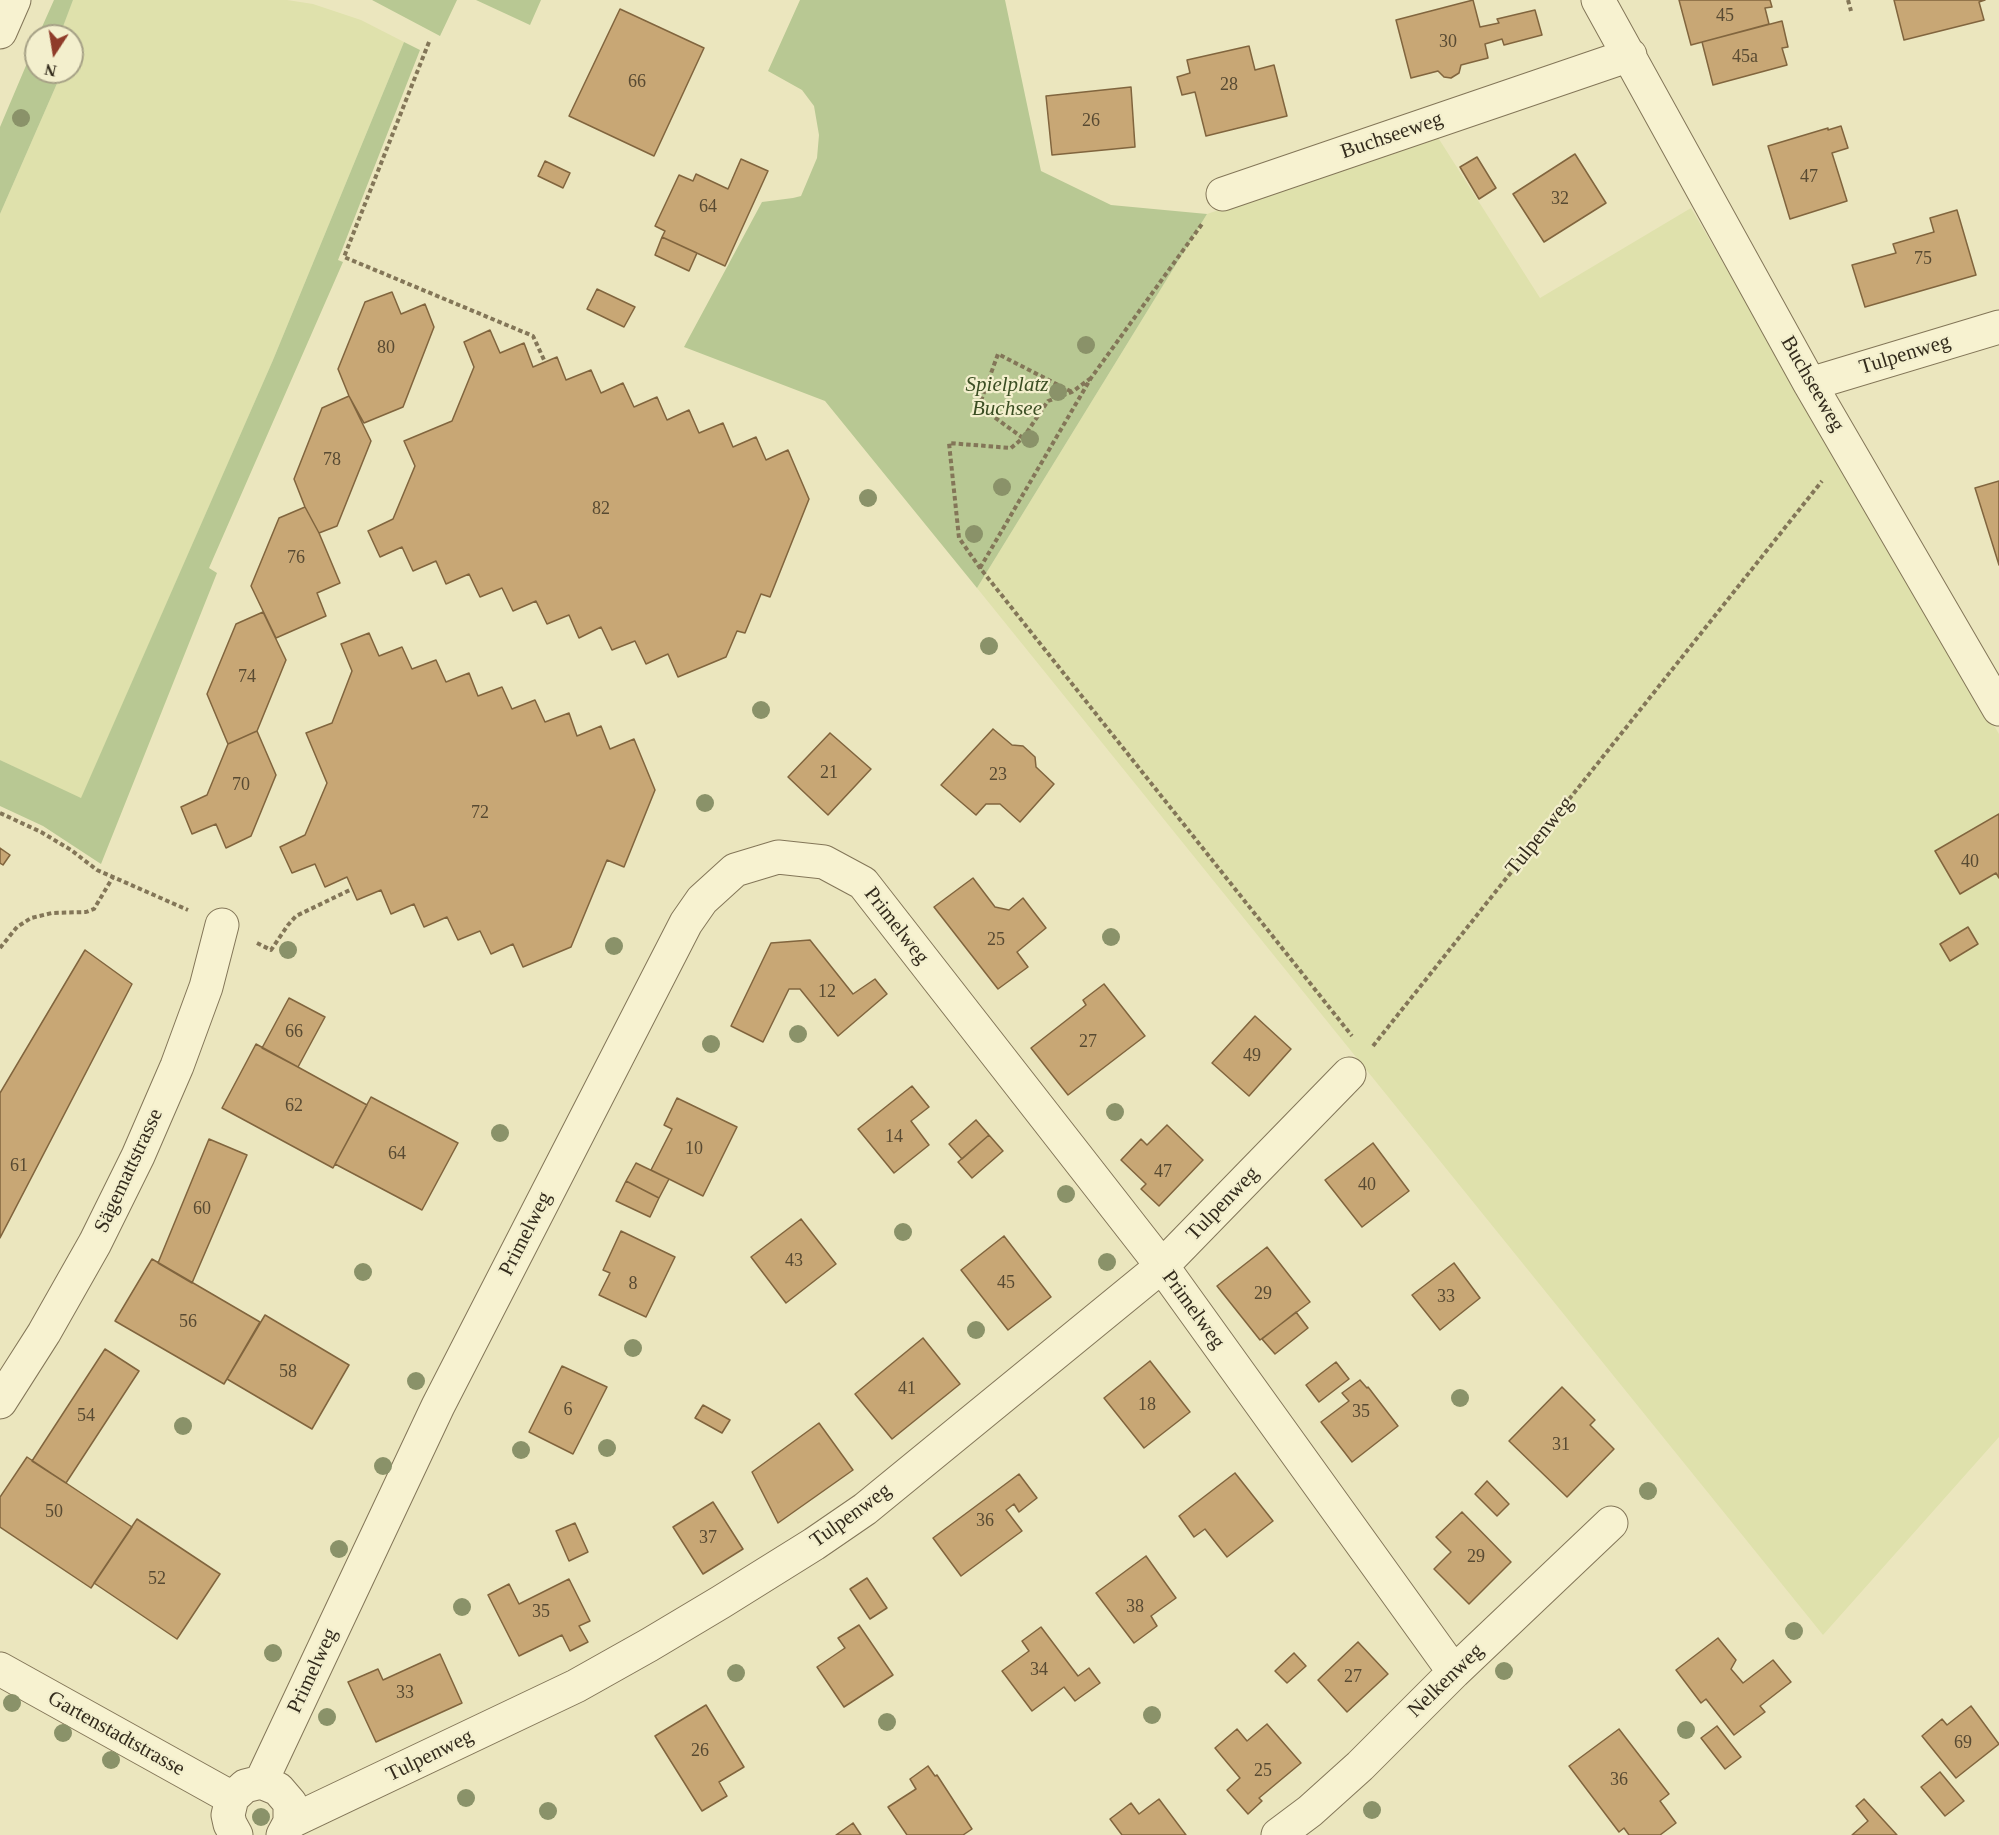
<!DOCTYPE html>
<meta charset="utf-8">
<style>
body{margin:0}
#map{position:relative;width:1999px;height:1835px;overflow:hidden;background:#ebe6be;font-family:Georgia,serif}
canvas{display:block}
.north{position:absolute;left:24px;top:24px;width:60px;height:60px;box-sizing:border-box;background:#f3efcd;border:2px solid #a6a186;border-radius:50%;rotate:192deg;font-size:16px;font-weight:700;line-height:24px;text-align:center;color:#332b1c}
.north::after{content:'';display:block;margin:auto;width:21px;height:27px;background:#8f3c2a;clip-path:polygon(50% 0,100% 100%,50% 72%,0 100%)}
</style>
<div id="map">
<canvas width="1999" height="1835"></canvas>
<div class="north">N</div>
</div>
<script>
const ctx = document.querySelector('canvas').getContext('2d');
ctx.lineJoin = 'round';
function fillPath(path, color) {
  ctx.fillStyle = color;
  ctx.fill(path, 'evenodd');
}
function toPath(rows) {
  const path = new Path2D();
  for (const r of rows) {
    path.moveTo(r[0], r[1]);
    for (let i = 2; i < r.length; i += 2) path.lineTo(r[i], r[i + 1]);
  }
  return path;
}
function stroke(path, color, width, dash) {
  ctx.strokeStyle = color;
  ctx.lineWidth = width;
  ctx.lineCap = dash ? 'butt' : 'round';
  ctx.setLineDash(dash || []);
  ctx.stroke(path);
}
function label(font, color, halo, rows, align = 'center') {
  ctx.font = font + ' Georgia,serif';
  ctx.lineWidth = 4.5;
  ctx.setLineDash([]);
  ctx.textBaseline = 'middle';
  ctx.strokeStyle = halo;
  ctx.fillStyle = color;
  for (const [text, x, y, turn = 0] of rows) {
    ctx.save();
    ctx.translate(x, y);
    ctx.rotate((+turn || 0) * Math.PI / 180);
    ctx.textAlign = isNaN(turn) ? turn : align;
    if (halo) ctx.strokeText(text, 0, 0);
    ctx.fillText(text, 0, 0);
    ctx.restore();
  }
}
const farmland = toPath([
 [73,0,287,0,313,4,361,20,404,42,273,360,81,799,0,760,0,214,62,72,72,72,72,48,74,44,72,36,65,36,61,32],
 [1437,136,1540,298,1691,208,1999,734,1999,1437,1823,1635,977,588,1207,214]
]);
const green = toPath([
 [54,0,73,0,61,32,65,36,38,36],
 [372,0,457,0,440,36],
 [476,0,541,0,530,25],
 [800,0,1005,0,1041,171,1111,205,1207,214,977,588,825,401,684,347,762,202,793,198,801,196,817,158,819,135,814,106,802,90,768,71],
 [36,42,36,72,62,72,0,214,0,127],
 [404,42,420,50,338,260,343,262,209,568,217,573,101,864,43,826,0,806,0,760,81,798,273,360]
]);
const building = toPath([
 [1473,0,1480,27,1499,23,1497,19,1535,10,1542,35,1504,45,1502,39,1485,44,1488,58,1461,65,1459,73,1451,78,1444,77,1438,71,1411,78,1396,20,1473,0],
 [1679,0,1770,0,1772,7,1765,8,1769,24,1691,45,1679,0],
 [1894,0,1985,0,1979,2,1984,20,1904,40,1894,0],
 [620,9,704,48,654,156,569,116,620,9],
 [1782,21,1788,47,1782,48,1787,65,1713,85,1702,42,1782,21],
 [1249,46,1255,70,1274,65,1287,116,1206,136,1195,92,1182,95,1177,77,1190,73,1187,60,1249,46],
 [1131,87,1135,147,1052,155,1046,96,1131,87],
 [1841,126,1848,148,1832,153,1847,201,1790,219,1768,146,1828,128,1828,130,1841,126],
 [1575,154,1606,203,1544,242,1513,194,1575,154],
 [1477,157,1496,188,1479,199,1460,167,1477,157],
 [741,159,768,171,725,266,662,237,665,231,655,226,679,175,693,181,696,174,728,189,741,159],
 [545,161,570,173,563,188,538,176,545,161],
 [1957,210,1976,275,1865,307,1852,265,1896,253,1893,244,1934,232,1930,218,1957,210],
 [662,237,697,253,689,271,655,255,662,237],
 [597,289,635,307,624,327,587,309,597,289],
 [392,292,401,314,425,304,434,327,403,407,364,423,349,396,338,369,365,302,392,292],
 [490,330,500,353,524,343,533,367,557,357,566,380,591,370,601,393,623,383,634,407,657,397,667,420,689,410,699,433,723,423,733,447,756,437,766,460,788,450,809,499,770,597,761,594,745,633,737,631,726,657,678,677,668,654,646,664,635,641,612,650,601,627,579,638,569,615,547,624,536,601,513,611,502,588,480,597,469,574,446,584,436,561,413,571,402,547,380,557,368,531,393,519,415,466,404,441,452,421,474,367,464,342,490,330],
 [349,396,371,441,337,526,319,533,305,507,294,479,322,408,349,396],
 [1999,481,1999,565,1975,488,1999,481],
 [305,507,319,533,340,583,317,593,326,616,276,638,251,586,279,518,305,507],
 [263,612,286,660,257,731,228,744,207,694,236,624,263,612],
 [369,633,379,656,402,647,412,669,436,660,446,682,469,673,478,696,502,687,512,709,535,700,545,722,569,713,577,736,601,726,610,749,634,739,655,790,624,867,607,860,571,947,523,967,513,944,491,954,480,931,458,940,447,917,424,927,414,904,391,914,381,890,357,900,347,877,325,887,315,864,292,873,280,847,305,835,327,783,306,733,332,723,352,671,341,644,369,633],
 [993,729,1012,745,1023,746,1035,757,1036,767,1054,784,1020,822,1000,804,986,804,976,815,941,785,993,729],
 [257,731,276,775,251,836,226,848,216,824,192,834,181,807,207,795,228,744,257,731],
 [830,733,871,769,828,815,788,777,830,733],
 [1999,814,1999,878,1996,873,1960,894,1935,851,1999,814],
 [0,848,10,855,3,865,0,863,0,848],
 [973,878,995,907,1009,910,1023,898,1046,928,1017,952,1028,967,998,989,934,907,973,878],
 [1968,927,1978,944,1950,961,1940,944,1968,927],
 [810,940,853,994,875,979,887,994,838,1036,800,989,789,989,763,1042,731,1026,771,943,810,940],
 [85,950,132,984,0,1238,0,1093,85,950],
 [1104,984,1145,1036,1068,1095,1031,1048,1086,1005,1083,1000,1104,984],
 [289,998,325,1017,298,1067,262,1048,289,998],
 [1255,1016,1291,1049,1249,1096,1212,1063,1255,1016],
 [256,1044,367,1105,333,1168,222,1108,256,1044],
 [912,1086,929,1107,911,1121,929,1145,894,1173,858,1129,912,1086],
 [371,1097,458,1143,422,1210,335,1164,371,1097],
 [677,1098,737,1127,703,1196,651,1170,672,1129,664,1125,677,1098],
 [976,1120,989,1135,962,1159,949,1144,976,1120],
 [1167,1125,1203,1160,1159,1206,1141,1189,1146,1184,1121,1160,1141,1139,1147,1145,1167,1125],
 [989,1135,1003,1151,972,1178,958,1162,989,1135],
 [209,1139,247,1155,192,1283,158,1263,209,1139],
 [1373,1143,1409,1191,1362,1227,1325,1180,1373,1143],
 [636,1163,669,1179,659,1198,626,1181,636,1163],
 [626,1181,659,1198,650,1217,616,1201,626,1181],
 [801,1219,836,1264,786,1303,751,1257,801,1219],
 [621,1231,675,1257,646,1317,599,1295,610,1273,603,1270,621,1231],
 [1004,1236,1051,1297,1008,1330,961,1270,1004,1236],
 [1267,1247,1310,1302,1260,1340,1217,1286,1267,1247],
 [152,1259,260,1322,224,1384,115,1321,152,1259],
 [1454,1263,1480,1298,1440,1330,1412,1295,1454,1263],
 [1296,1312,1308,1328,1275,1354,1262,1339,1296,1312],
 [265,1315,349,1365,312,1429,227,1379,265,1315],
 [923,1338,960,1384,892,1439,855,1394,923,1338],
 [105,1349,139,1371,66,1483,32,1461,105,1349],
 [1150,1361,1190,1412,1144,1448,1104,1398,1150,1361],
 [1336,1362,1349,1379,1319,1402,1306,1385,1336,1362],
 [562,1366,607,1387,573,1454,529,1432,562,1366],
 [1360,1380,1367,1388,1368,1387,1398,1426,1352,1462,1321,1422,1349,1401,1342,1393,1360,1380],
 [1562,1387,1595,1420,1590,1425,1614,1449,1567,1497,1509,1441,1562,1387],
 [703,1405,730,1420,722,1433,695,1418,703,1405],
 [819,1423,853,1470,778,1523,752,1472,819,1423],
 [27,1457,132,1527,91,1588,0,1527,0,1497,27,1457],
 [1235,1473,1273,1521,1227,1557,1205,1529,1194,1537,1179,1516,1235,1473],
 [1019,1474,1037,1498,1019,1512,1014,1504,1006,1510,1022,1531,961,1576,933,1538,1019,1474],
 [1487,1481,1509,1504,1497,1516,1475,1494,1487,1481],
 [713,1502,743,1549,703,1574,673,1527,713,1502],
 [1462,1512,1511,1562,1469,1604,1434,1569,1451,1552,1436,1537,1462,1512],
 [137,1519,220,1574,177,1639,94,1583,137,1519],
 [575,1523,588,1552,569,1561,556,1531,575,1523],
 [1146,1556,1176,1598,1151,1616,1157,1626,1134,1643,1096,1593,1146,1556],
 [867,1578,887,1608,870,1619,850,1589,867,1578],
 [569,1579,590,1621,579,1626,588,1642,570,1651,562,1635,519,1656,488,1595,509,1584,519,1604,569,1579],
 [859,1625,893,1675,844,1707,817,1667,845,1648,838,1638,859,1625],
 [1041,1627,1078,1676,1089,1668,1100,1683,1075,1701,1064,1687,1032,1711,1002,1671,1029,1651,1022,1641,1041,1627],
 [1718,1638,1736,1660,1731,1669,1743,1683,1773,1660,1791,1682,1760,1706,1765,1712,1734,1735,1706,1699,1701,1703,1676,1670,1718,1638],
 [1358,1642,1388,1674,1347,1712,1318,1680,1358,1642],
 [1294,1653,1306,1666,1287,1683,1275,1671,1294,1653],
 [440,1654,462,1703,376,1742,348,1682,378,1669,383,1680,440,1654],
 [706,1705,744,1767,719,1782,727,1796,702,1811,655,1736,706,1705],
 [1971,1706,1999,1744,1956,1778,1922,1736,1942,1719,1947,1725,1971,1706],
 [1267,1724,1301,1763,1259,1798,1262,1801,1248,1814,1227,1790,1240,1778,1215,1748,1237,1729,1247,1741,1267,1724],
 [1717,1726,1741,1757,1725,1769,1701,1738,1717,1726],
 [1619,1729,1669,1794,1660,1801,1676,1823,1660,1835,1629,1835,1624,1828,1619,1832,1569,1766,1619,1729],
 [928,1766,935,1776,937,1775,972,1829,963,1835,907,1835,888,1807,916,1789,910,1779,928,1766],
 [1940,1772,1964,1801,1945,1816,1921,1787,1940,1772],
 [1159,1799,1186,1835,1122,1835,1110,1819,1131,1803,1139,1814,1159,1799],
 [1864,1799,1897,1835,1852,1835,1868,1821,1856,1806,1864,1799],
 [853,1823,861,1835,836,1835,853,1823]
]);
const path = toPath([
 [1848,0,1851,11],
 [429,42,344,257,533,336,545,362],
 [1091,378,1072,392,1048,401,1023,438,1011,448,949,443,959,538,980,568,1352,1036],
 [1023,438,979,406,998,354,1072,392],
 [980,568,1091,378,1202,224],
 [0,813,41,832,71,850,97,870,188,910],
 [257,943,271,950,288,925,296,916,352,889],
 [0,948,17,927,31,918,52,913,86,912,94,909,113,877],
 [1373,1046,1822,481]
]);
const minor = toPath([
 [1598,0,1810,384,1999,709],
 [1223,194,1630,55],
 [1810,384,1999,327],
 [0,1402,44,1333,95,1243,138,1156,177,1066,206,987,222,925],
 [0,1669,232,1798],
 [261,1782,438,1406,686,923,702,900,735,870,778,857,824,862,863,883,1162,1266,1454,1672],
 [290,1822,576,1686,649,1645,721,1602,814,1544,865,1509,1162,1266,1349,1074],
 [236,1835,230,1824,228,1815,232,1798,245,1786,261,1782,278,1789,290,1803,290,1822,283,1835],
 [1278,1835,1310,1811,1360,1766,1454,1672,1611,1523]
]);
const tertiary = toPath([
 [0,32,14,0]
]);
const trees = [
 [21,118],
 [1086,345],
 [1058,392],
 [1030,439],
 [1002,487],
 [868,498],
 [974,534],
 [989,646],
 [761,710],
 [705,803],
 [1111,937],
 [614,946],
 [288,950],
 [798,1034],
 [711,1044],
 [1115,1112],
 [500,1133],
 [1066,1194],
 [903,1232],
 [1107,1262],
 [363,1272],
 [976,1330],
 [633,1348],
 [416,1381],
 [1460,1398],
 [183,1426],
 [607,1448],
 [521,1450],
 [383,1466],
 [1648,1491],
 [339,1549],
 [462,1607],
 [1794,1631],
 [273,1653],
 [1504,1671],
 [736,1673],
 [12,1703],
 [1152,1715],
 [327,1717],
 [887,1722],
 [1686,1730],
 [63,1733],
 [111,1760],
 [466,1798],
 [1372,1810],
 [548,1811],
 [261,1817]
];
const numberNames = [
 ["45",1725,16],
 ["30",1448,42],
 ["45a",1745,57],
 ["66",637,82],
 ["28",1229,85],
 ["26",1091,121],
 ["47",1809,177],
 ["32",1560,199],
 ["64",708,207],
 ["75",1923,259],
 ["80",386,348],
 ["78",332,460],
 ["82",601,509],
 ["76",296,558],
 ["74",247,677],
 ["21",829,773],
 ["23",998,775],
 ["70",241,785],
 ["72",480,813],
 ["40",1970,862],
 ["25",996,940],
 ["12",827,992],
 ["66",294,1032],
 ["27",1088,1042],
 ["49",1252,1056],
 ["62",294,1106],
 ["14",894,1137],
 ["10",694,1149],
 ["64",397,1154],
 ["61",19,1166],
 ["47",1163,1172],
 ["40",1367,1185],
 ["60",202,1209],
 ["43",794,1261],
 ["45",1006,1283],
 ["8",633,1284],
 ["29",1263,1294],
 ["33",1446,1297],
 ["56",188,1322],
 ["58",288,1372],
 ["41",907,1389],
 ["18",1147,1405],
 ["6",568,1410],
 ["35",1361,1412],
 ["54",86,1416],
 ["31",1561,1445],
 ["50",54,1512],
 ["36",985,1521],
 ["37",708,1538],
 ["29",1476,1557],
 ["52",157,1579],
 ["38",1135,1607],
 ["35",541,1612],
 ["34",1039,1670],
 ["27",1353,1677],
 ["33",405,1693],
 ["69",1963,1743],
 ["26",700,1751],
 ["25",1263,1771],
 ["36",1619,1780]
];
const streetNames = [
 ["Buchseeweg",1392,136,-19],
 ["Tulpenweg",1905,355,-17],
 ["Buchseeweg",1812,384,60],
 ["Tulpenweg",1540,836,-51],
 ["Primelweg",896,926,52],
 ["Sägemattstrasse",129,1171,-65],
 ["Tulpenweg",1223,1204,-46],
 ["Primelweg",526,1234,-63],
 ["Primelweg",1193,1310,54],
 ["Tulpenweg",851,1516,-36],
 ["Primelweg",313,1671,-65],
 ["Nelkenweg",1446,1681,-44],
 ["Gartenstadtstrasse",116,1734,29],
 ["Tulpenweg",430,1756,-26]
];
const parkNames = [
 ["Spielplatz",1007,385],
 ["Buchsee",1007,409]
];
fillPath(farmland, '#dfe1ac');
fillPath(green, '#b8c893');
fillPath(building, '#c8a775');
stroke(building, '#81653e', 1.5);
stroke(minor, '#837658', 35);
stroke(tertiary, '#837658', 35);
stroke(path, '#837658', 4, [4.5, 3]);
stroke(minor, '#f7f2d0', 33);
stroke(tertiary, '#f7f2d0', 33);
ctx.fillStyle = '#8a9269';
for (const [x, y] of trees) {
  ctx.beginPath();
  ctx.arc(x, y, 9, 0, 2 * Math.PI);
  ctx.fill();
}
label('18px', '#584a32', null, numberNames);
label('21px', '#332b1c', '#f3efcd', streetNames);
label('italic 21px', '#3b4e23', '#f3efcd', parkNames);
</script>
